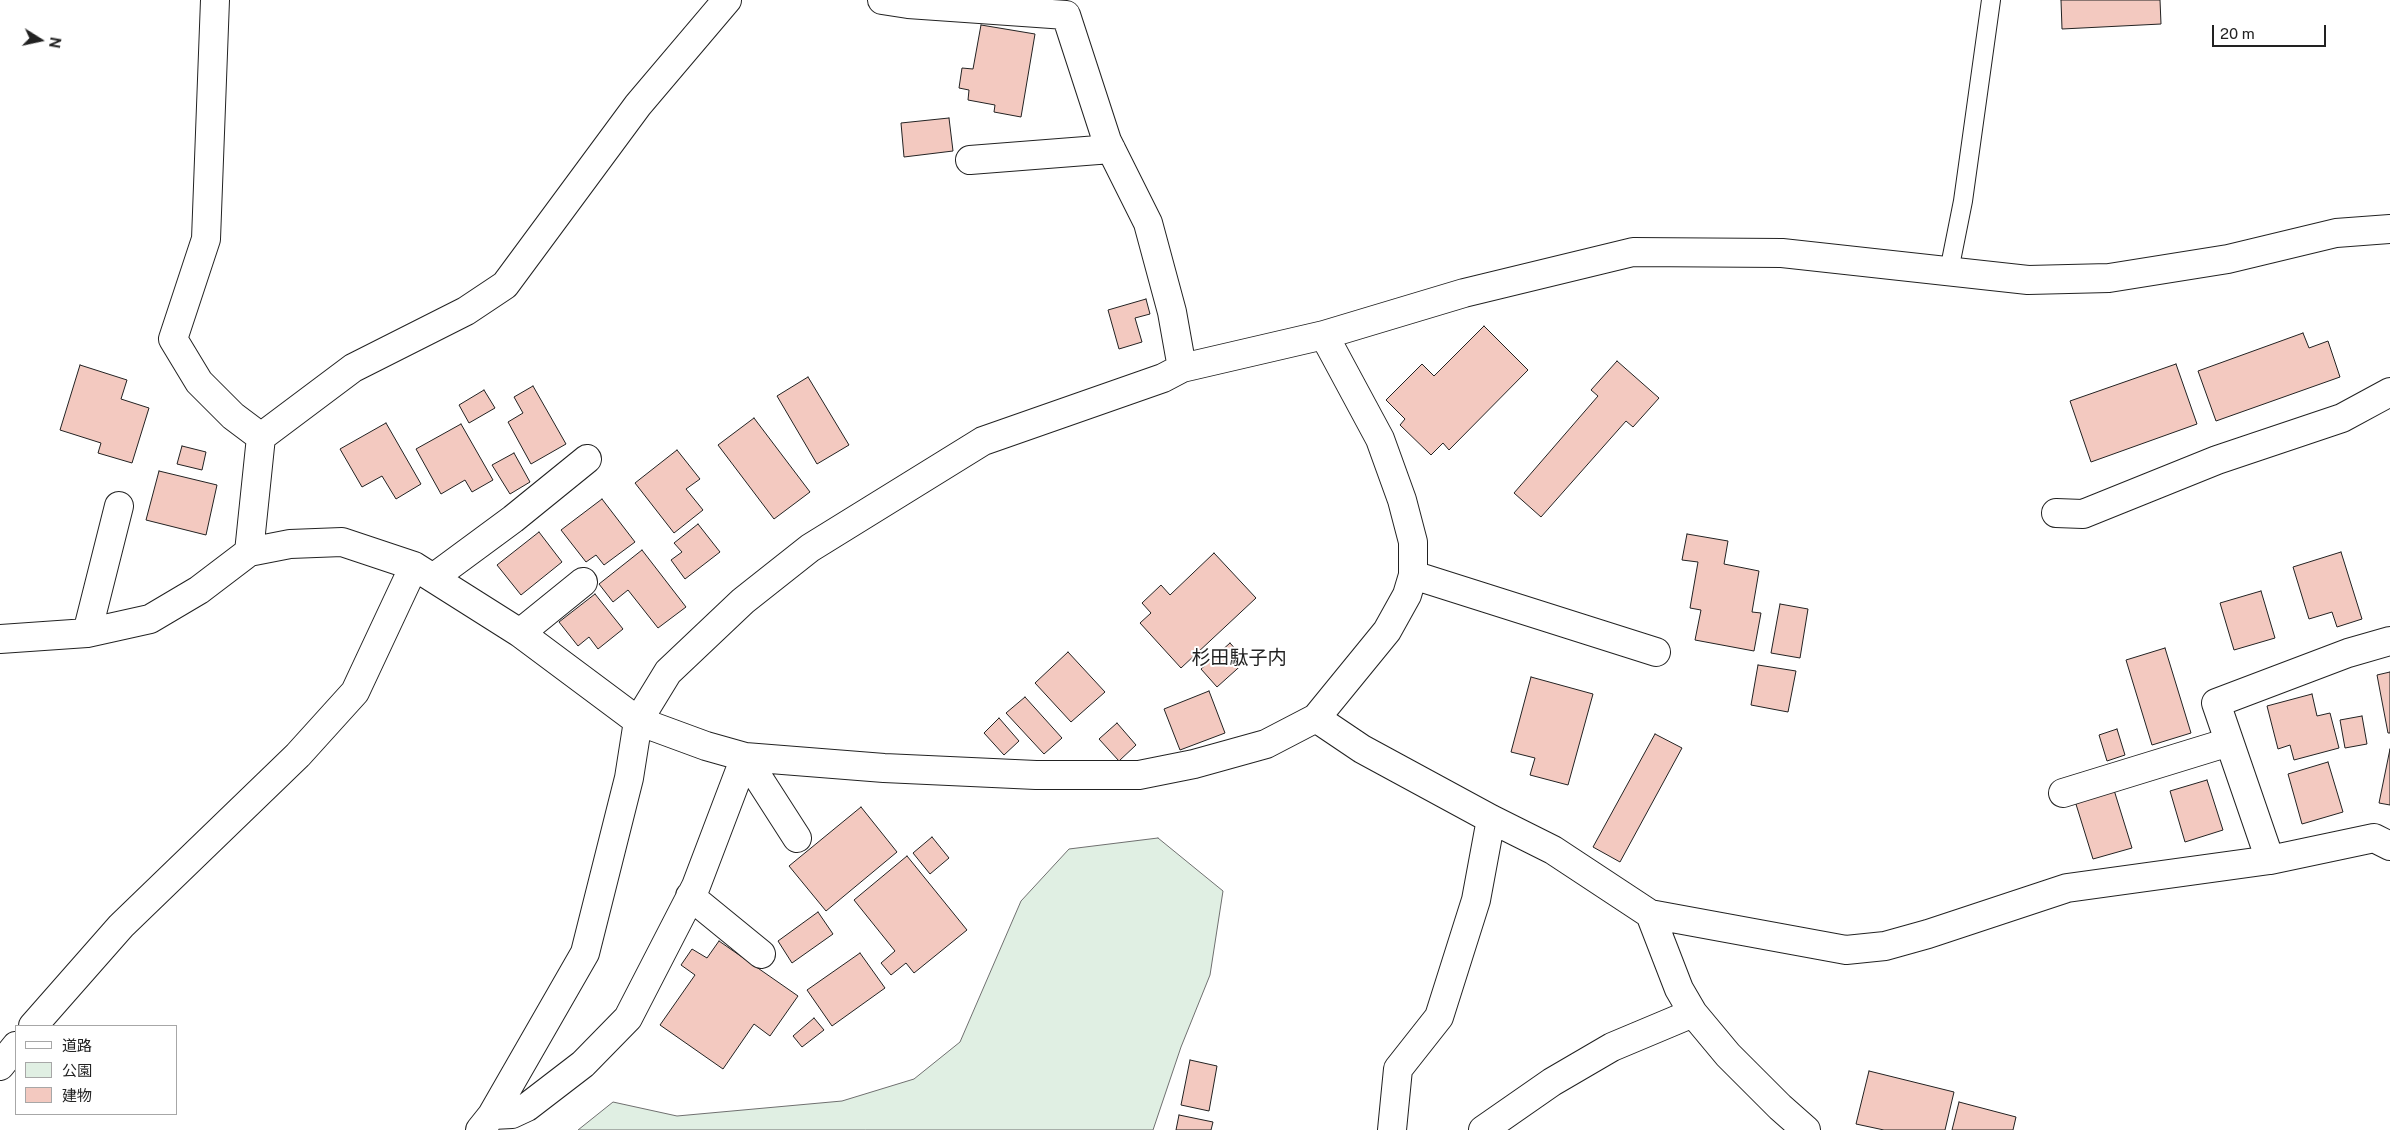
<!DOCTYPE html>
<meta charset="utf-8">
<style>
body{margin:0}
#map{position:relative;width:2390px;height:1130px;overflow:hidden;background:#fff;font-family:"Public Sans","Noto Sans JP",sans-serif}
canvas{display:block}
.legend{position:absolute;left:15px;top:1025px;width:162px;height:90px;box-sizing:border-box;background:#fff;border:1px solid #a7a7a7;margin:0;padding:6px 9px;list-style:none;font-size:15px;color:#222}
.legend li{display:flex;align-items:center;gap:10px;height:25px}
.legend b{width:25px;border:1px solid #a7a7a7}
.north{position:absolute;left:15px;top:15px;width:50px;height:50px;-webkit-text-stroke:4px #fff;paint-order:stroke;rotate:100deg;font-size:14px;font-weight:700;line-height:20px;text-align:center;color:#222}
.north::after{content:'';display:block;margin:auto;width:18px;height:22px;background:#222;clip-path:polygon(50% 0,100% 100%,50% 72%,0 100%)}
.scale{position:absolute;left:2212px;top:25px;width:114px;height:22px;box-sizing:border-box;border:2px solid #222;border-top:0;padding-left:6px;font-size:15px;line-height:18px;white-space:nowrap;color:#222;-webkit-text-stroke:4px #fff;paint-order:stroke}
</style>
<div id="map">
<canvas width="2390" height="1130"></canvas>
<ul class="legend">
<li><b style="height:6px;background:#fff"></b>道路</li>
<li><b style="height:14px;background:#e0efe3"></b>公園</li>
<li><b style="height:14px;background:#f3c9c0"></b>建物</li>
</ul>
<div class="north">N</div>
<div class="scale">20 m</div>
</div>
<script>
const ctx = document.querySelector('canvas').getContext('2d');
ctx.lineJoin = 'round';
function fillPath(path, color) {
  ctx.fillStyle = color;
  ctx.fill(path, 'evenodd');
}
function toPath(rows) {
  const path = new Path2D();
  for (const r of rows) {
    path.moveTo(r[0], r[1]);
    for (let i = 2; i < r.length; i += 2) path.lineTo(r[i], r[i + 1]);
  }
  return path;
}
function stroke(path, color, width, dash) {
  ctx.strokeStyle = color;
  ctx.lineWidth = width;
  ctx.lineCap = dash ? 'butt' : 'round';
  ctx.setLineDash(dash || []);
  ctx.stroke(path);
}
function label(font, color, halo, rows, align = 'center') {
  ctx.font = font + ' "Public Sans","Noto Sans JP",sans-serif';
  ctx.lineWidth = 4;
  ctx.setLineDash([]);
  ctx.textBaseline = 'middle';
  ctx.strokeStyle = halo;
  ctx.fillStyle = color;
  for (const [text, x, y, turn = 0] of rows) {
    ctx.save();
    ctx.translate(x, y);
    ctx.rotate((+turn || 0) * Math.PI / 180);
    ctx.textAlign = isNaN(turn) ? turn : align;
    if (halo) ctx.strokeText(text, 0, 0);
    ctx.fillText(text, 0, 0);
    ctx.restore();
  }
}
const green = toPath([
 [1158,838,1223,891,1210,975,1181,1047,1153,1130,578,1130,613,1102,677,1116,842,1101,914,1079,960,1042,1021,901,1069,849,1158,838]
]);
const building = toPath([
 [2061,0,2160,0,2161,24,2062,29,2061,0],
 [981,25,1035,34,1021,117,994,112,995,105,968,100,969,90,959,88,962,68,973,69,981,25],
 [949,118,953,151,904,157,901,123,949,118],
 [1146,299,1150,314,1135,318,1142,342,1119,349,1108,310,1146,299],
 [1484,326,1528,370,1449,450,1443,443,1431,455,1400,425,1405,419,1386,400,1422,364,1434,376,1484,326],
 [2303,333,2309,348,2328,341,2340,377,2216,421,2198,371,2303,333],
 [1617,361,1659,398,1633,427,1626,421,1541,517,1514,493,1598,396,1591,390,1617,361],
 [2176,364,2197,424,2091,462,2070,401,2176,364],
 [80,365,127,380,121,399,149,408,132,463,98,453,101,443,60,430,80,365],
 [808,377,849,445,817,464,777,396,808,377],
 [533,386,566,444,531,464,508,422,523,413,514,397,533,386],
 [484,390,495,408,469,423,459,405,484,390],
 [754,418,810,492,774,519,718,445,754,418],
 [386,423,421,484,396,499,382,476,362,487,340,449,386,423],
 [461,424,493,480,472,492,465,480,441,494,416,449,461,424],
 [182,446,206,452,202,470,177,464,182,446],
 [677,450,700,479,686,489,703,510,674,533,635,483,677,450],
 [514,453,530,482,510,494,492,465,514,453],
 [159,471,217,485,206,535,146,520,159,471],
 [602,499,635,542,604,565,596,555,586,562,561,530,602,499],
 [698,524,720,552,685,579,671,560,682,552,674,543,698,524],
 [539,532,562,562,521,595,497,565,539,532],
 [1687,534,1728,541,1724,564,1759,571,1752,612,1761,613,1754,651,1695,640,1701,610,1690,608,1698,562,1682,560,1687,534],
 [642,550,686,607,658,628,628,590,613,602,599,584,642,550],
 [2341,552,2362,619,2337,627,2332,612,2309,619,2293,567,2341,552],
 [1214,553,1256,598,1181,668,1140,623,1151,613,1142,603,1161,585,1170,595,1214,553],
 [2261,591,2275,638,2234,650,2220,603,2261,591],
 [595,594,623,629,598,649,589,637,578,646,559,622,595,594],
 [1780,604,1808,609,1800,658,1771,653,1780,604],
 [1230,643,1246,661,1217,687,1201,669,1230,643],
 [2165,648,2191,733,2152,745,2126,660,2165,648],
 [1068,652,1105,692,1071,722,1035,683,1068,652],
 [1758,665,1796,671,1788,712,1751,705,1758,665],
 [2390,672,2390,733,2388,733,2377,675,2390,672],
 [1531,677,1593,694,1568,785,1530,775,1535,758,1511,752,1531,677],
 [1209,691,1225,733,1180,750,1164,709,1209,691],
 [2312,694,2317,716,2330,713,2339,748,2294,760,2290,745,2278,749,2267,706,2312,694],
 [1025,697,1062,738,1044,754,1006,713,1025,697],
 [2362,716,2367,744,2345,748,2340,720,2362,716],
 [999,718,1019,741,1004,755,984,733,999,718],
 [1117,723,1136,745,1119,761,1099,739,1117,723],
 [2117,729,2125,755,2107,761,2099,735,2117,729],
 [1655,734,1682,748,1620,862,1593,847,1655,734],
 [2390,749,2390,805,2379,803,2390,749],
 [2328,762,2343,812,2302,824,2288,774,2328,762],
 [2207,780,2223,830,2185,842,2170,791,2207,780],
 [2114,790,2132,848,2093,859,2075,801,2114,790],
 [861,807,897,852,826,911,789,866,861,807],
 [932,837,949,858,930,874,913,853,932,837],
 [907,856,967,930,914,973,906,963,891,975,881,963,895,951,854,900,907,856],
 [818,912,833,934,792,963,778,941,818,912],
 [719,941,798,996,770,1036,754,1024,723,1069,660,1025,695,975,681,965,692,949,707,958,719,941],
 [860,953,885,988,832,1026,807,990,860,953],
 [814,1018,824,1030,802,1047,793,1036,814,1018],
 [1190,1060,1217,1066,1209,1111,1181,1105,1190,1060],
 [1869,1071,1954,1092,1945,1130,1884,1130,1856,1124,1869,1071],
 [1959,1102,2016,1117,2013,1130,1952,1130,1959,1102],
 [1179,1115,1213,1122,1211,1130,1176,1130,1179,1115]
]);
const lane = toPath([
 [1949,271,1963,201,1991,0]
]);
const street = toPath([
 [215,0,206,239,173,339,199,382,233,416,261,437,249,552],
 [882,0,908,4,1066,15,1107,141,1148,223,1172,312,1182,368],
 [970,160,1111,149],
 [261,437,353,368,466,311,505,285,638,105,727,0],
 [2056,513,2083,514,2217,460,2342,418,2390,392],
 [1413,575,1656,652],
 [433,578,513,519,587,459],
 [87,633,119,506],
 [520,633,583,582],
 [0,639,87,633,150,619,199,590,249,552,290,544,342,542,414,566,520,633,638,721,668,672,743,601,810,548,983,441,1163,378,1182,368,1324,335,1464,293,1633,252,1782,253,2028,280,2109,278,2228,259,2336,233,2390,229],
 [2390,641,2348,653,2216,703,2270,860,2374,838,2390,846],
 [1316,718,1362,749,1491,819,1553,850,1650,914,1679,989,1693,1013,1728,1055,1780,1107,1806,1130],
 [745,757,797,838],
 [2063,793,2229,742],
 [690,896,761,954],
 [1650,914,1846,950,1885,946,1928,934,2067,888,2270,860],
 [33,1026,121,926,298,755,355,692,414,566],
 [0,1066,16,1046],
 [492,1115,512,1114,527,1107,583,1064,628,1018,696,886,745,757],
 [480,1130,492,1115,585,953,629,778,638,721,706,746,745,757,884,768,1036,775,1139,775,1194,764,1266,744,1316,718,1387,631,1407,595,1413,575,1413,542,1402,500,1380,439,1324,335],
 [1392,1130,1398,1069,1439,1017,1476,900,1491,819],
 [1483,1130,1552,1082,1612,1047,1693,1013]
]);
const quarterNames = [
 ["杉田駄子内",1239,658]
];
fillPath(green, '#e0efe3');
stroke(green, '#6f6f6f', 1);
fillPath(building, '#f3c9c0');
stroke(building, '#222', 1);
stroke(lane, '#222', 20);
stroke(street, '#222', 30);
stroke(lane, '#fff', 18);
stroke(street, '#fff', 28);
label('19px', '#222', '#fff', quarterNames);
</script>
